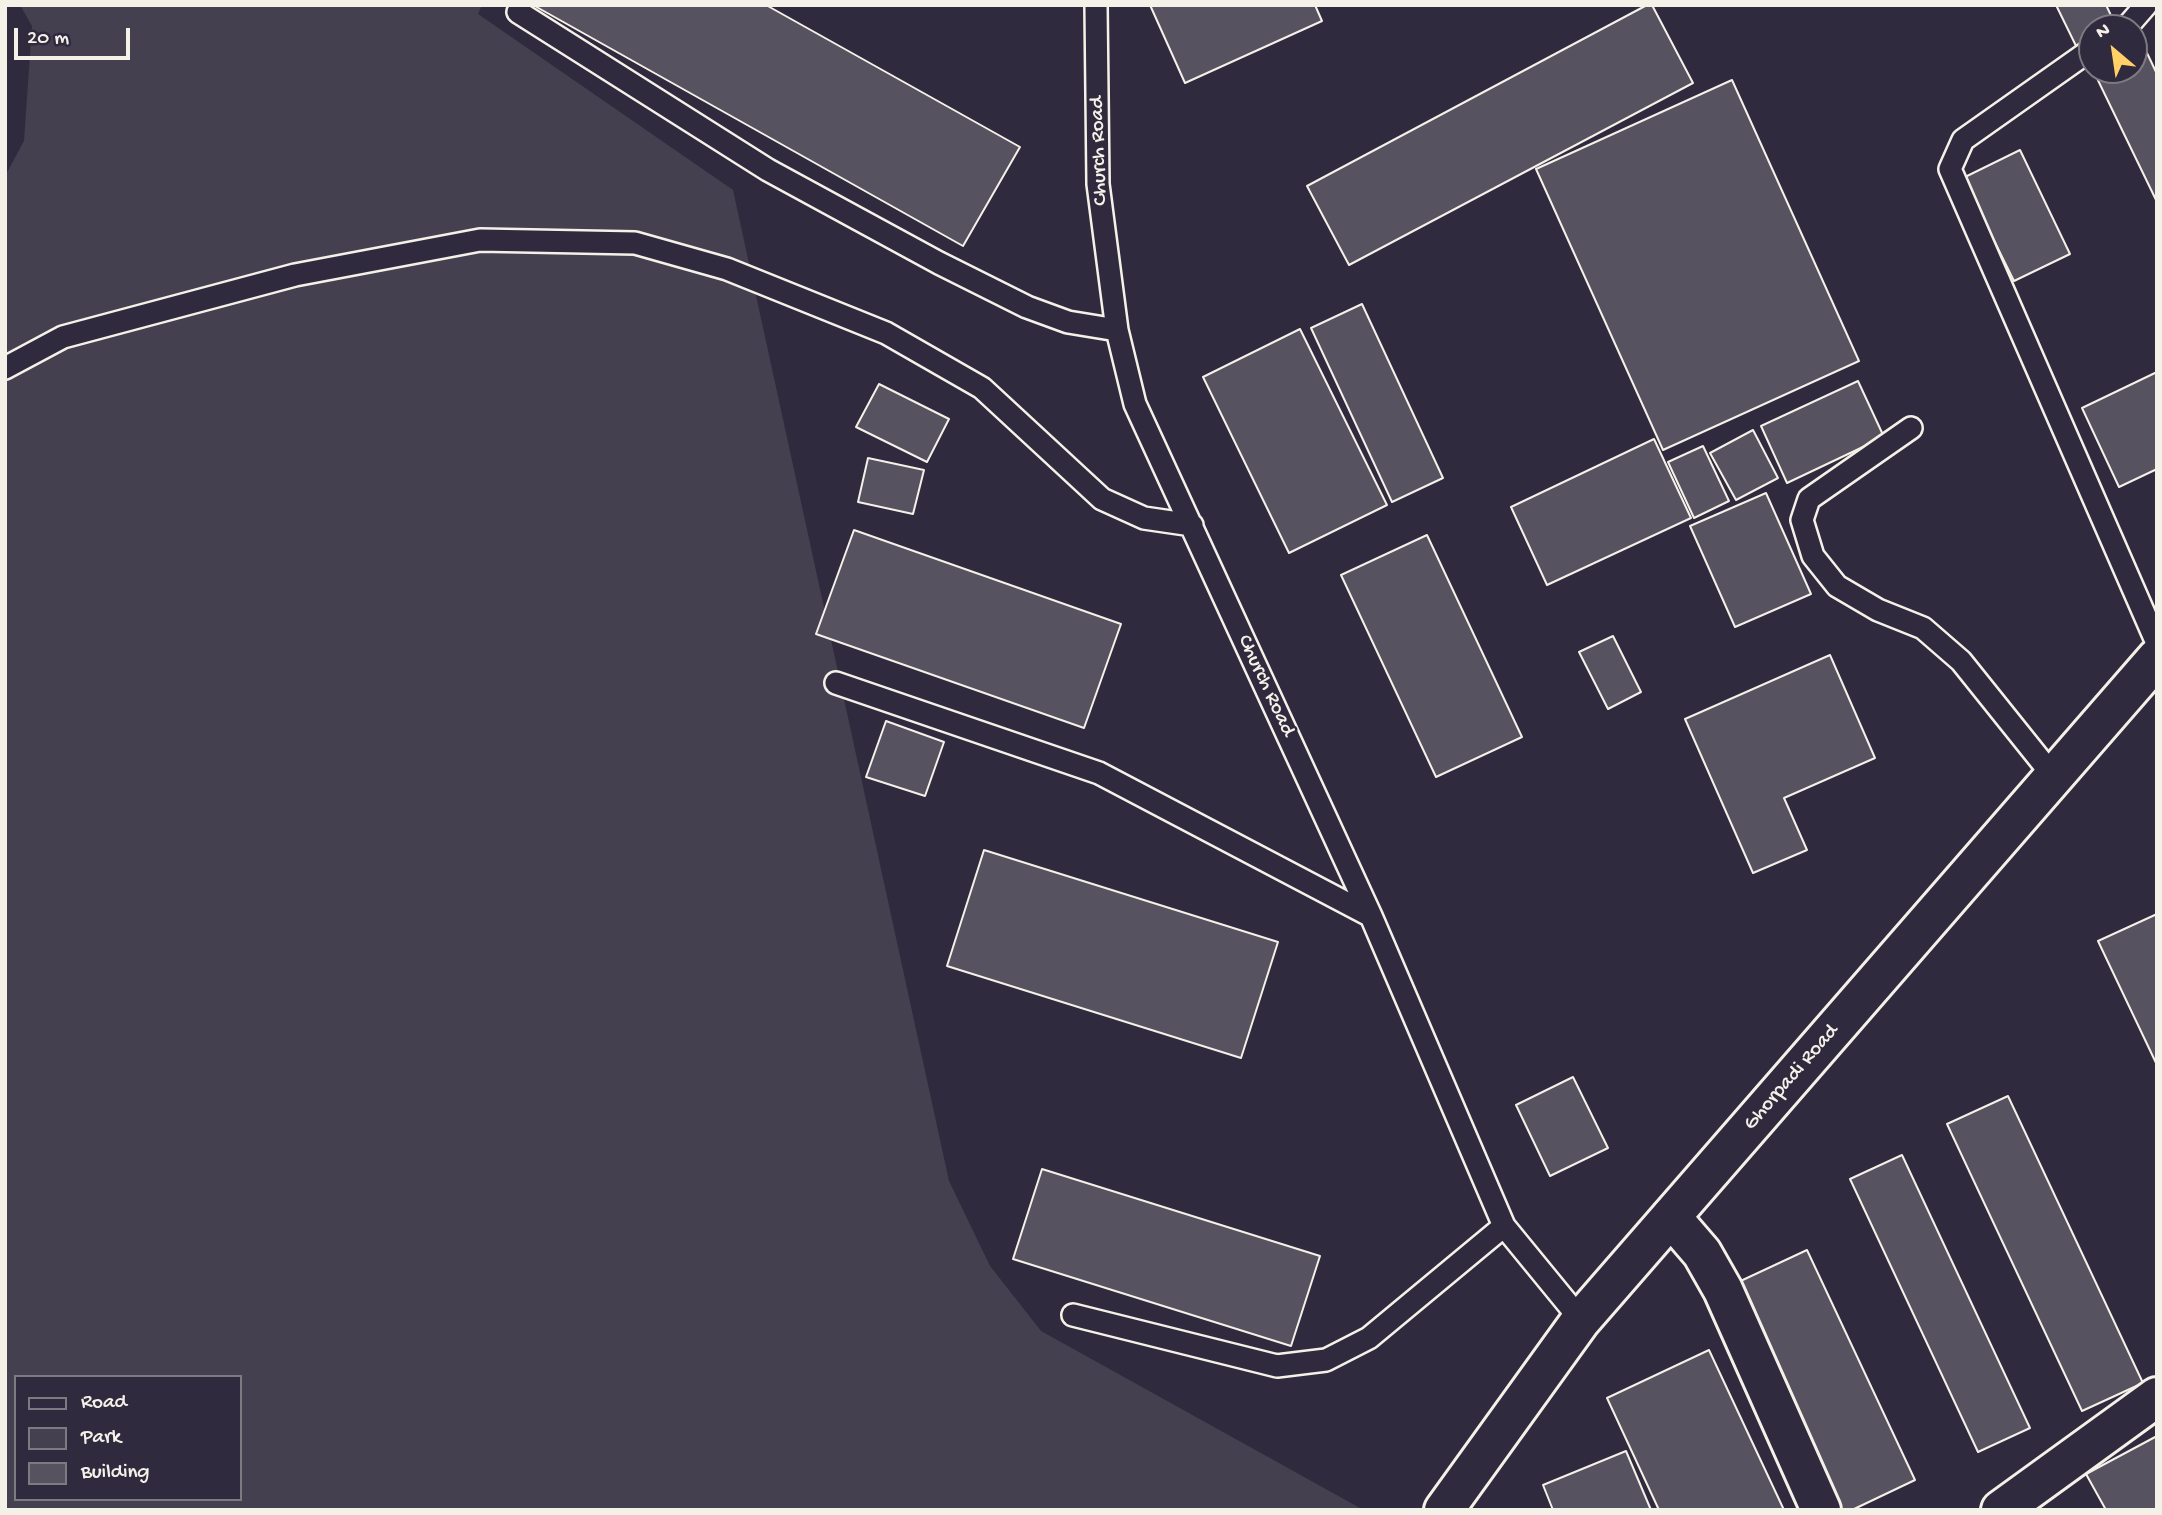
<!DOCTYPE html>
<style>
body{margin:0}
#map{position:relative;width:2162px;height:1515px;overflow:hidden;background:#2f2a3d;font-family:"Gochi Hand",sans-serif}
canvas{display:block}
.frame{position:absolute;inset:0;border:7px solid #f4f1e8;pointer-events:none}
.legend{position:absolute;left:14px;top:1375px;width:228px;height:126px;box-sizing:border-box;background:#2f2a3d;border:2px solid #7e7a81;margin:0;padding:9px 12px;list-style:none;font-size:21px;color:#f4f1e8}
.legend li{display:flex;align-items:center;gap:14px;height:35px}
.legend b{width:35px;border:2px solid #7e7a81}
.north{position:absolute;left:2078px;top:14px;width:70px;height:70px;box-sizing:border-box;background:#2f2a3d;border:2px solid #7e7a81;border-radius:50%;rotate:331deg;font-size:19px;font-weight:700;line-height:28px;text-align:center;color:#f4f1e8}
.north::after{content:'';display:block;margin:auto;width:24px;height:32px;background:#ffd166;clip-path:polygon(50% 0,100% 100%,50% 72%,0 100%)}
.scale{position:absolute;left:14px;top:28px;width:116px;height:32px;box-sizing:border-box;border:4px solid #f4f1e8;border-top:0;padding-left:9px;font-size:21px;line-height:24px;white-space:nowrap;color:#f4f1e8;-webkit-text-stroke:5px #2f2a3d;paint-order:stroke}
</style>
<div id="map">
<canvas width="2162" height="1515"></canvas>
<div class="frame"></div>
<ul class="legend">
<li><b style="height:9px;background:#2f2a3d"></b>Road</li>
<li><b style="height:19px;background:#454050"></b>Park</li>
<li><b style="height:19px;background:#56525f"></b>Building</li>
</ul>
<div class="north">N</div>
<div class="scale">20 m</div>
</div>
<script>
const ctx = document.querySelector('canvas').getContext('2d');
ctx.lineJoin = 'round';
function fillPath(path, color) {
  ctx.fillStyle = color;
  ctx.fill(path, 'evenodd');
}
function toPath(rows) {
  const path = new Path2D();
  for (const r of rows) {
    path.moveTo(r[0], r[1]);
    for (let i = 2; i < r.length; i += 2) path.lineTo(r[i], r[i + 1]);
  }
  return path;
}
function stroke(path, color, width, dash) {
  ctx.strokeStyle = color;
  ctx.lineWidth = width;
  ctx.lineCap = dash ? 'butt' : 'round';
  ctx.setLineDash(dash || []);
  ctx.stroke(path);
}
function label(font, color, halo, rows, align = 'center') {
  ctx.font = font + ' "Gochi Hand",sans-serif';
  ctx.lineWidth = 5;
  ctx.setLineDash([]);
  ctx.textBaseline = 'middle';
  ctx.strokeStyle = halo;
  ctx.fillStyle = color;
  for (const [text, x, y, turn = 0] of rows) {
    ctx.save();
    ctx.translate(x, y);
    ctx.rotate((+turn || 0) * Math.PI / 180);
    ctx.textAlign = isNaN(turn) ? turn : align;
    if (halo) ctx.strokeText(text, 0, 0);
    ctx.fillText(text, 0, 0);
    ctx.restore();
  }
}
const green = toPath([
 [20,5,482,5,478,14,733,190,949,1181,990,1266,1041,1331,1360,1508,1358,1510,5,1510,5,176,24,141,32,26],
 [16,1377,240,1377,240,1499,16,1499]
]);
const building = toPath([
 [533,5,766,5,1020,147,963,246,533,5],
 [1150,5,1315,5,1322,21,1185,83,1150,5],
 [1647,5,1652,5,1693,83,1349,265,1307,186,1647,5],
 [2056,5,2106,5,2117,28,2092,28,2092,46,2079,52,2056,5],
 [2137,32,2157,74,2157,202,2093,70,2134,70,2134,34,2137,32],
 [1732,80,1859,361,1663,450,1536,169,1732,80],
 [2020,150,2070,254,2014,281,1963,178,2020,150],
 [1362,304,1443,478,1392,502,1311,328,1362,304],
 [1300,329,1387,505,1289,553,1203,377,1300,329],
 [2157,372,2157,469,2119,487,2082,408,2157,372],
 [1858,381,1884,437,1787,483,1761,426,1858,381],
 [879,384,949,419,927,462,856,427,879,384],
 [1753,430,1778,478,1736,500,1710,453,1753,430],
 [1654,439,1691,518,1547,585,1511,507,1654,439],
 [1703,446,1729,501,1694,518,1668,462,1703,446],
 [868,458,924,470,913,514,858,502,868,458],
 [1766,493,1811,594,1735,627,1690,526,1766,493],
 [854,530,1121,624,1084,728,816,634,854,530],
 [1427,535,1522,737,1436,777,1341,575,1427,535],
 [1613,636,1641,692,1608,709,1579,652,1613,636],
 [1830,655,1875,758,1784,798,1807,850,1753,873,1685,719,1830,655],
 [886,721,944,742,925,796,866,777,886,721],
 [984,850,1278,942,1241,1058,947,966,984,850],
 [2157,914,2157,1065,2098,941,2157,914],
 [1573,1077,1608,1148,1550,1176,1516,1105,1573,1077],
 [2008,1096,2143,1383,2082,1411,1947,1124,2008,1096],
 [1902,1155,2030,1428,1978,1452,1850,1179,1902,1155],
 [1042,1169,1320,1256,1291,1346,1013,1259,1042,1169],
 [1807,1250,1915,1480,1852,1510,1838,1510,1732,1285,1807,1250],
 [1709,1350,1784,1510,1659,1510,1607,1398,1709,1350],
 [2157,1436,2157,1510,2106,1510,2086,1474,2157,1436],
 [1626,1451,1651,1510,1553,1510,1543,1485,1626,1451]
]);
const lane = toPath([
 [1096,5,1098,184,1117,330,1135,404,1371,916,1504,1226,1581,1320],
 [518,12,768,170,939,263,1027,307,1068,322,1117,330],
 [2126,28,2146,5],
 [2092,49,1963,140,1950,169,2157,643],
 [5,368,63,337,295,275,480,240,635,243,727,269,886,333,982,388,1102,499,1144,518,1192,525],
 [1911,428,1809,499,1802,520,1813,556,1837,586,1878,610,1923,628,1961,661,2054,777],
 [836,683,1099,773,1371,916],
 [1073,1315,1277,1366,1326,1360,1369,1338,1504,1226]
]);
const street = toPath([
 [1671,1217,1702,1253,1723,1290,1821,1510],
 [2001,1510,2157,1397]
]);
const secondary = toPath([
 [1444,1510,1581,1320,2157,658]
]);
const streetNames = [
 ["Church Road",1100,151,-92],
 ["Church Road",1265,686,65],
 ["Ghorpadi Road",1792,1078,-49]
];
fillPath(green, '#454050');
fillPath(building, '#56525f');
stroke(building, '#f4f1e8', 2);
stroke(lane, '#f4f1e8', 26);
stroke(street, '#f4f1e8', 44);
stroke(secondary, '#f4f1e8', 44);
stroke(lane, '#2f2a3d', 21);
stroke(street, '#2f2a3d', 38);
stroke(secondary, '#2f2a3d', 38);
label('21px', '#f4f1e8', '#2f2a3d', streetNames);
</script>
